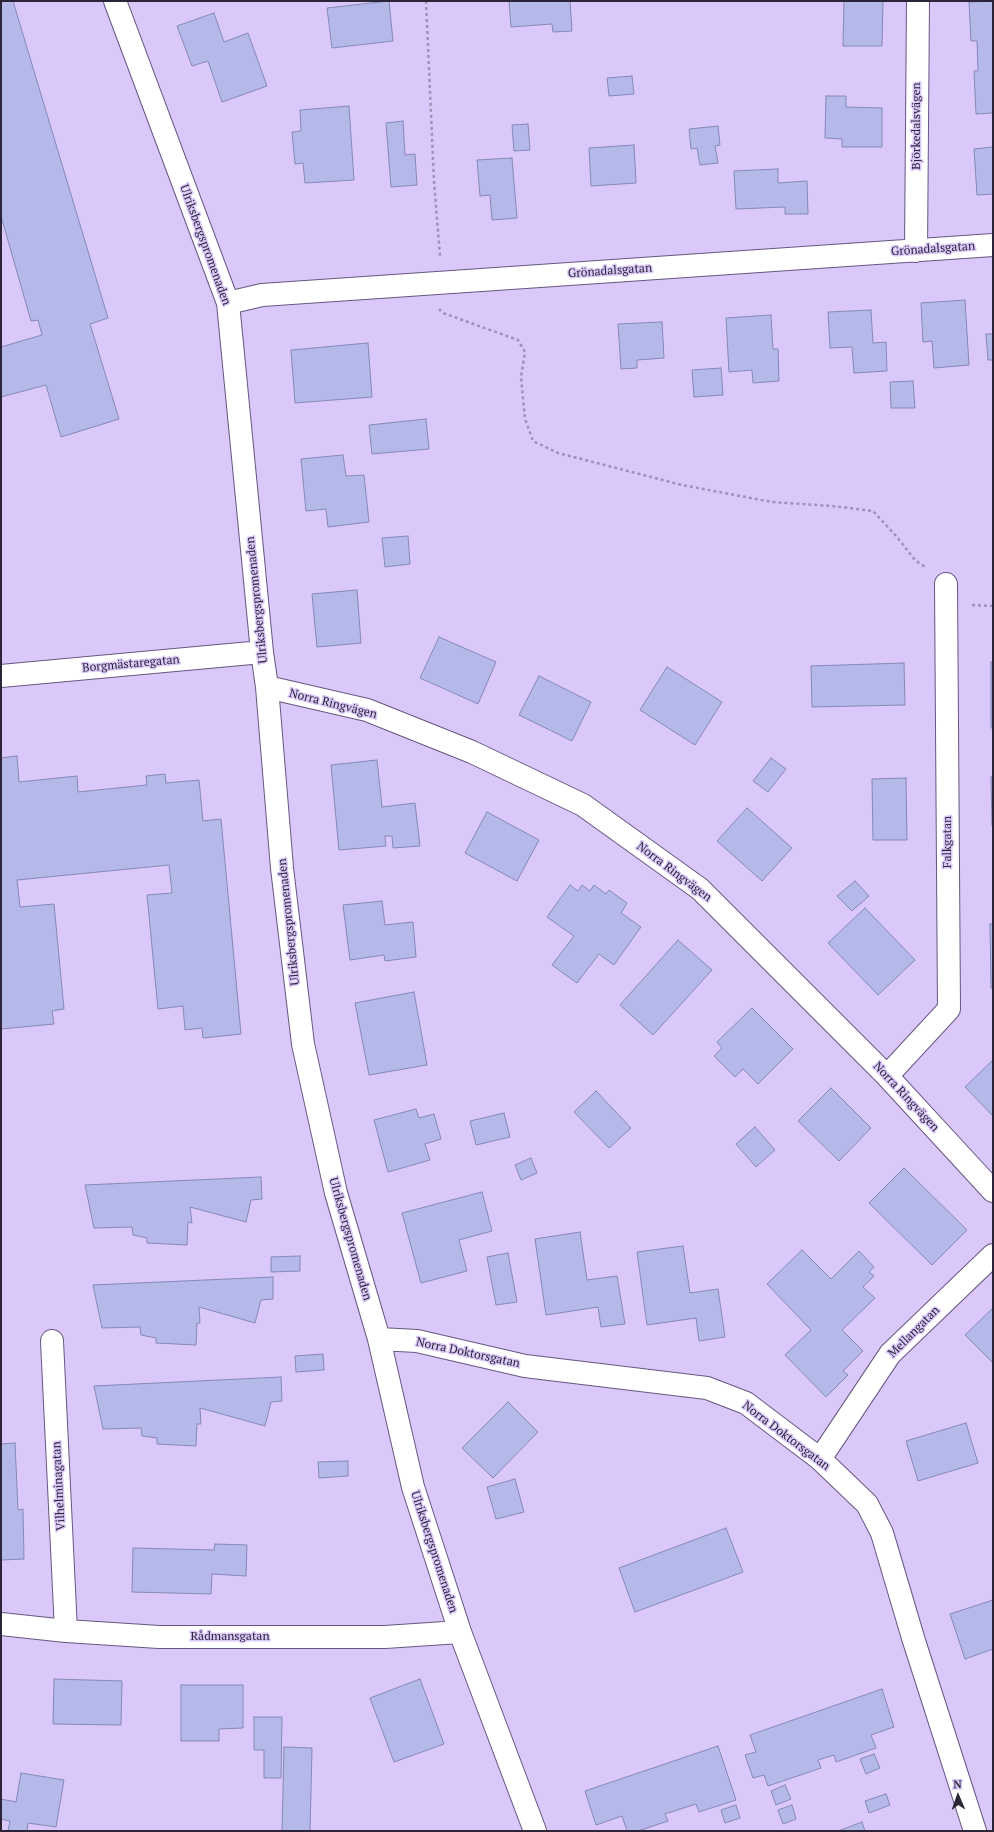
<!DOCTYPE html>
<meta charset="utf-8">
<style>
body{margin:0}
#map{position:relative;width:994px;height:1832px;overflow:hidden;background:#d9c8f9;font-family:"PT Serif",serif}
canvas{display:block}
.frame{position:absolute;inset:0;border:2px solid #2c2537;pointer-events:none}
.north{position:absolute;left:938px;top:1776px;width:40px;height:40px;-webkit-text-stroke:3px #d9c8f9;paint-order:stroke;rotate:358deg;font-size:11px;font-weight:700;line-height:16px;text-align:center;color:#2c2537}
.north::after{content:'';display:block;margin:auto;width:14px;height:18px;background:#2c2537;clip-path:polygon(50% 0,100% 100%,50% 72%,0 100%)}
</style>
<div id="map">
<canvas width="994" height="1832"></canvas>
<div class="frame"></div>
<div class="north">N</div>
</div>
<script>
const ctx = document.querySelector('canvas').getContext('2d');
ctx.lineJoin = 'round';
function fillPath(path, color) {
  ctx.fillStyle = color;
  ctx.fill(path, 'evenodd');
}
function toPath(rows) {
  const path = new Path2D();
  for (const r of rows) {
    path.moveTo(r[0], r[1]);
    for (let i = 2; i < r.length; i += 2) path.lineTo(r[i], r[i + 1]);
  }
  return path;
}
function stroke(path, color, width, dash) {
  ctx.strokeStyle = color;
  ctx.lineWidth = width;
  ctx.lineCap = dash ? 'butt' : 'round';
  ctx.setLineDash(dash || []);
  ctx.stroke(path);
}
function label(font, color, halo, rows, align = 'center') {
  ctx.font = font + ' "PT Serif",serif';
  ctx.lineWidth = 3;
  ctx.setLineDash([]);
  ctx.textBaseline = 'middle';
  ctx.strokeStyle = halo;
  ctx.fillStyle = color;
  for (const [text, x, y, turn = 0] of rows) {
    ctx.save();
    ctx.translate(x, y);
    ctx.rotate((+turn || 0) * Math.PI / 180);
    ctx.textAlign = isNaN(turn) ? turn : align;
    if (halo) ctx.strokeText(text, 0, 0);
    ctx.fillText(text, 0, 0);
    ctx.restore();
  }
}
const building = toPath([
 [1,1,13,1,108,318,90,324,119,419,61,437,46,385,1,397,1,347,42,335,38,320,31,321,1,216,1,1],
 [389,1,393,41,332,48,327,8,389,1],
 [509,1,570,1,572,31,553,32,552,24,511,27,509,1],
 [844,1,883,1,882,46,843,46,844,1],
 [993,1,993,113,976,114,974,71,978,71,977,41,971,41,969,2,993,1],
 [214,13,224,42,248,33,267,86,222,102,208,61,192,66,177,26,214,13],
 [632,76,634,94,609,96,607,78,632,76],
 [826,96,846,96,846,107,882,108,882,147,842,147,842,139,825,138,826,96],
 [349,106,354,180,305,183,303,163,295,164,292,132,301,131,300,110,349,106],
 [403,121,405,155,415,154,417,185,391,187,386,123,403,121],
 [528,124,530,150,514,151,512,125,528,124],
 [718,126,720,145,715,146,718,163,700,165,697,148,691,149,689,129,718,126],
 [634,145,636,183,591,186,589,148,634,145],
 [993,147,993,194,977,195,974,149,993,147],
 [512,158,517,218,492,220,490,195,480,196,477,160,512,158],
 [778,169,778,183,807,181,808,214,785,214,785,207,736,209,734,171,778,169],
 [965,300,969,365,934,368,932,341,923,342,921,303,965,300],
 [871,310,873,343,886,342,887,371,854,373,852,347,830,348,828,312,871,310],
 [771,315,773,349,778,349,779,381,753,383,752,370,729,372,726,318,771,315],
 [662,322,664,358,637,360,637,368,621,369,618,324,662,322],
 [986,334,993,334,993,360,988,360,986,334],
 [368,343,372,397,295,403,291,350,368,343],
 [721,368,723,395,694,397,692,370,721,368],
 [913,381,915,408,891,408,890,382,913,381],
 [426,419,429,449,372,454,369,425,426,419],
 [343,455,346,476,364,475,369,522,328,527,326,509,306,511,301,459,343,455],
 [408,536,410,564,385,567,382,538,408,536],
 [357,590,361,643,317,647,312,594,357,590],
 [439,637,496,662,478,704,420,678,439,637],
 [991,662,993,662,993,728,991,728,991,662],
 [904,663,905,705,812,707,811,666,904,663],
 [667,667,722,702,695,745,640,710,667,667],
 [539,676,591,702,572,741,519,715,539,676],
 [17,756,19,782,77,776,78,792,147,785,146,776,165,774,166,783,199,780,203,821,221,819,241,1034,203,1038,202,1028,185,1030,183,1006,158,1009,147,895,172,893,169,865,17,880,20,907,54,904,64,1009,52,1011,54,1024,1,1029,1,758,17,756],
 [771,758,786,769,768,792,753,781,771,758],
 [377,760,382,807,415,803,420,846,393,848,392,836,385,836,386,846,339,850,331,765,377,760],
 [991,777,993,777,993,826,992,826,991,777],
 [906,778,907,840,873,840,872,779,906,778],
 [747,808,792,848,762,881,717,841,747,808],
 [487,812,539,840,517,881,465,853,487,812],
 [855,881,869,896,852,911,837,896,855,881],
 [570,885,578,891,582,885,590,891,594,885,606,894,609,890,627,903,621,913,641,927,614,965,599,954,577,983,552,965,574,936,547,917,570,885],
 [382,901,385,925,413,922,416,957,385,961,384,955,350,960,343,905,382,901],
 [865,908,915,960,878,995,828,943,865,908],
 [990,924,993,924,993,988,991,988,990,924],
 [678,940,712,970,653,1035,620,1005,678,940],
 [414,992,427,1065,369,1075,355,1003,414,992],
 [752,1008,793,1049,758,1084,743,1069,735,1077,714,1056,722,1048,717,1042,752,1008],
 [993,1060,993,1116,965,1087,993,1060],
 [831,1088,871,1128,839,1161,798,1121,831,1088],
 [596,1091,631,1128,609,1148,574,1112,596,1091],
 [416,1109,419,1118,434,1114,441,1139,425,1144,430,1160,388,1172,374,1120,416,1109],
 [504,1113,510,1137,476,1145,470,1121,504,1113],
 [755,1127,775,1150,756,1167,736,1144,755,1127],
 [531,1158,537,1173,521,1180,515,1165,531,1158],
 [904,1168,967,1230,932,1265,869,1203,904,1168],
 [261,1177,262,1199,251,1200,246,1222,190,1207,192,1223,188,1222,187,1245,147,1243,147,1238,133,1235,132,1227,94,1228,85,1185,261,1177],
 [482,1192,492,1231,459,1240,467,1271,421,1283,402,1213,482,1192],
 [580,1232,587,1280,617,1276,625,1324,601,1327,598,1307,546,1315,535,1239,580,1232],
 [683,1246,690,1293,718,1289,725,1337,699,1341,696,1318,647,1325,637,1252,683,1246],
 [802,1250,831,1279,859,1251,874,1267,869,1272,874,1276,863,1287,875,1298,842,1330,863,1351,843,1371,848,1375,826,1397,785,1355,811,1330,767,1284,802,1250],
 [508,1253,517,1302,496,1305,487,1257,508,1253],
 [300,1256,300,1271,271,1272,271,1257,300,1256],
 [273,1277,273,1299,261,1300,255,1323,199,1307,200,1323,197,1323,196,1345,156,1343,156,1338,141,1335,140,1327,102,1328,93,1285,273,1277],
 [993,1308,993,1363,965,1335,993,1308],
 [323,1354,324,1370,296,1372,295,1356,323,1354],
 [281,1377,282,1401,271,1402,265,1426,200,1408,201,1424,197,1424,196,1446,157,1444,157,1438,142,1436,141,1428,103,1429,94,1386,281,1377],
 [508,1402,538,1432,493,1478,462,1448,508,1402],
 [966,1423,978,1463,918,1481,906,1441,966,1423],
 [15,1443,18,1510,23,1509,24,1559,1,1560,1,1444,15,1443],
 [348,1461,348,1476,319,1478,318,1462,348,1461],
 [515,1479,524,1512,496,1519,487,1487,515,1479],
 [726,1528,743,1572,635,1612,619,1568,726,1528],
 [215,1544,247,1545,246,1576,212,1574,211,1594,132,1592,133,1548,214,1550,215,1544],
 [993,1600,993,1649,965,1659,950,1614,993,1600],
 [54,1679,122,1681,121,1725,53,1724,54,1679],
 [420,1679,444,1744,394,1762,370,1698,420,1679],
 [181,1685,243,1685,243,1728,219,1729,219,1741,181,1741,181,1685],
 [882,1689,894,1727,871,1735,876,1748,836,1762,834,1755,818,1760,821,1768,768,1786,764,1775,753,1778,745,1755,756,1752,750,1735,882,1689],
 [254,1717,282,1717,281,1778,264,1778,264,1750,254,1750,254,1717],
 [718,1746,736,1800,699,1812,696,1804,665,1814,668,1821,638,1831,627,1831,622,1816,596,1825,585,1791,718,1746],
 [284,1747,312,1748,310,1831,282,1831,284,1747],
 [874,1754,880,1768,866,1774,860,1759,874,1754],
 [21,1773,64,1780,56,1827,28,1823,27,1831,8,1831,10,1821,1,1819,1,1799,16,1802,21,1773],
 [785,1785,791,1799,776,1805,771,1791,785,1785],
 [886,1794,890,1805,869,1813,865,1801,886,1794],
 [736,1805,740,1818,725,1823,721,1810,736,1805],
 [792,1805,796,1819,783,1824,778,1810,792,1805],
 [862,1822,865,1831,838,1831,862,1822]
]);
const path = toPath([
 [426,1,434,181,440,256],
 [439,309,443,313,518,340,525,352,521,377,525,419,533,441,558,453,682,485,772,502,832,506,873,511,897,537,915,560,925,567],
 [972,605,993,606]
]);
const street = toPath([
 [115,1,228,303,262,652,267,687,282,868,303,1044,336,1193,379,1339,413,1487,460,1632,535,1831],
 [916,251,918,1],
 [228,303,262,295,993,245],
 [1,676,262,652],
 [267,687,367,710,472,752,583,805,700,889,887,1076,993,1191],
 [887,1076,949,1009,946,584],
 [379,1339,417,1341,525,1366,707,1388,746,1403,820,1459,867,1504,882,1533,914,1641,975,1831],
 [52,1341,66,1631],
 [820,1459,890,1354,993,1255],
 [1,1624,66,1631,159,1637,385,1637,460,1632]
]);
const streetNames = [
 ["Björkedalsvägen",917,126,-90],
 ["Ulriksbergspromenaden",205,245,70],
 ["Grönadalsgatan",933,249,-4],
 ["Grönadalsgatan",610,271,-4],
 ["Ulriksbergspromenaden",257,600,-96],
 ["Borgmästaregatan",131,664,-5],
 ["Norra Ringvägen",333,704,14],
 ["Falkgatan",948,842,-90],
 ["Norra Ringvägen",674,872,37],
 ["Ulriksbergspromenaden",289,922,-96],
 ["Norra Ringvägen",906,1097,47],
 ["Ulriksbergspromenaden",350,1239,74],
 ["Mellangatan",914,1332,-45],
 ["Norra Doktorsgatan",468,1353,12],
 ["Norra Doktorsgatan",786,1436,37],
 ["Vilhelminagatan",59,1486,-93],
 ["Ulriksbergspromenaden",434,1552,72],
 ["Rådmansgatan",230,1637]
];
fillPath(building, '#b5b9ea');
stroke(building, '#8588b7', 1);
stroke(street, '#675782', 24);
stroke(path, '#9f92b8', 2.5, [3, 3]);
stroke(street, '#fff', 22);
label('12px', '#2c2537', '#d9c8f9', streetNames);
</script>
